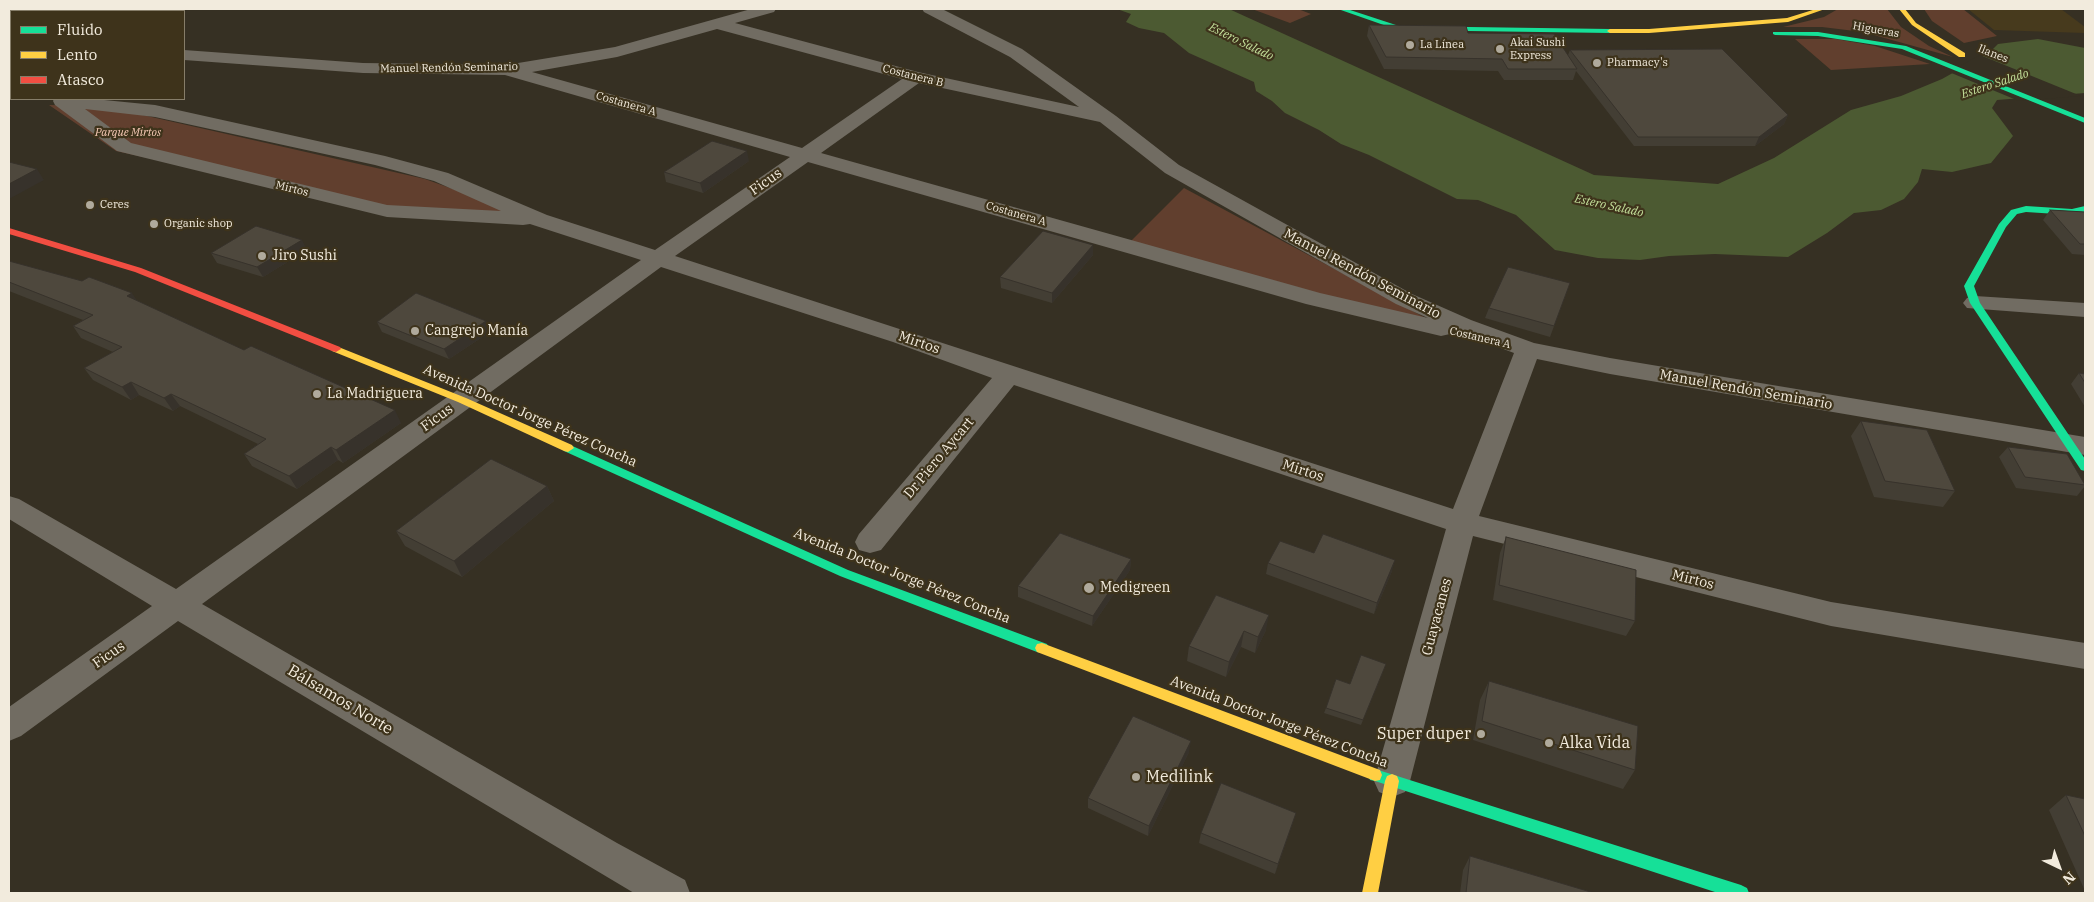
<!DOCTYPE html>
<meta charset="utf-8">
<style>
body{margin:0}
#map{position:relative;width:2094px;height:902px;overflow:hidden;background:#363023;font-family:"IBM Plex Serif",serif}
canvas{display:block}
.frame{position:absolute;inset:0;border:10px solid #f2ebdd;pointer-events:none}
.legend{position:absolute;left:10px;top:10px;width:175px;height:90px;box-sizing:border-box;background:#3e331b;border:1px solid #867d69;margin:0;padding:6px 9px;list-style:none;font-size:15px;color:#f2ebdd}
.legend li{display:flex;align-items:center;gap:10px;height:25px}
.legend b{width:25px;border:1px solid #867d69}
.north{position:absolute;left:2034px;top:842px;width:50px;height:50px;-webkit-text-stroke:4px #3e331b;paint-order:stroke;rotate:138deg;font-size:14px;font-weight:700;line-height:20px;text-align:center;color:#f2ebdd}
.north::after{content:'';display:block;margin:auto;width:18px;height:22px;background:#f2ebdd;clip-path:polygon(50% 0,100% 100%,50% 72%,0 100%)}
</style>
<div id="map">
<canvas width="2094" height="902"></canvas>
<div class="frame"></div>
<ul class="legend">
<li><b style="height:6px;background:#16e098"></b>Fluido</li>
<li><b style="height:6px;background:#ffcf43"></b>Lento</li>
<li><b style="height:6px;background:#f24e42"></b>Atasco</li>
</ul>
<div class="north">N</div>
</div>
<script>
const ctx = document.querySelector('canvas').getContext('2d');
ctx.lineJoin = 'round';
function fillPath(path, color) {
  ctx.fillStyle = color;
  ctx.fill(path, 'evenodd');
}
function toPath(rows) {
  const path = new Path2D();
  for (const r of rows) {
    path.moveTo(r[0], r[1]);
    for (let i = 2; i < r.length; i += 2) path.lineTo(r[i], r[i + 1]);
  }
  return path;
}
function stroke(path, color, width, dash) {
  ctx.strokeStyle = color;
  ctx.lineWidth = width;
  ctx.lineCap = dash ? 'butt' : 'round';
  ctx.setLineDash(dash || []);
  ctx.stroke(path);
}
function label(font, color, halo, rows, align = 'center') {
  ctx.font = font + ' "IBM Plex Serif",serif';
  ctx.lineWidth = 4.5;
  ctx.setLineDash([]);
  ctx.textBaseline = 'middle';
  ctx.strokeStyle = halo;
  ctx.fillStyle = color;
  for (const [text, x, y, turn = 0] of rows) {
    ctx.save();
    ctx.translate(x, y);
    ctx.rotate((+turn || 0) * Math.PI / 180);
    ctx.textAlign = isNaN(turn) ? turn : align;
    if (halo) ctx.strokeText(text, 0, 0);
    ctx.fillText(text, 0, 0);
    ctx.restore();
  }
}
const built = toPath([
 [1968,9,2061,9,2085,27,2085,33,1994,30]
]);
const green = toPath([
 [1252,9,1298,9,1311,14,1290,23],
 [1838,9,1887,9,1901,27,1929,46,1953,57,1863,32,1822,27,1783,27,1824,17],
 [1924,9,1963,9,1997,36,1964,43,1932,21],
 [1795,39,1836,39,1875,46,1930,64,1831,70],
 [49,105,103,106,425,179,539,220,388,211,116,151],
 [1184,188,1446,329,1131,241]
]);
const water = toPath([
 [1117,9,1229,9,1594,175,1718,184,1774,158,1851,110,1901,96,1942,79,1990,52,1998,44,2038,39,2085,48,2085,93,1997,100,1992,108,2013,136,1991,163,1952,172,1922,169,1918,182,1904,199,1881,210,1854,213,1827,233,1788,257,1715,254,1669,256,1640,260,1598,258,1555,250,1516,215,1478,200,1457,199,1369,155,1341,144,1319,130,1285,113,1272,101,1256,91,1254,82,1189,53,1164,33,1139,28,1126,22,1131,14]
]);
const pier = toPath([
 [1980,55,2081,96,2019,101,1949,72]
]);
const street = toPath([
 [751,9,776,9,774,12,735,23,918,72,1079,107,1010,57,924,12,922,9,942,9,1022,49,1116,116,1179,165,1412,294,1471,320,1534,343,1610,358,2085,437,2085,455,1610,374,1537,359,1479,516,1831,602,2085,643,2085,669,1831,626,1473,536,1410,781,1405,792,1392,797,1379,792,1374,781,1446,529,1014,385,881,550,870,553,859,550,855,542,859,534,992,378,893,342,661,267,202,604,617,843,685,880,690,893,634,893,178,621,21,736,9,741,9,707,152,606,9,519,9,496,19,499,176,589,641,260,530,224,523,225,387,217,117,151,55,105,53,101,54,99,94,99,155,105,385,156,448,173,547,215,655,250,790,157,505,75,363,73,184,60,184,50,363,63,506,65,615,47,751,9],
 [717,29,902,79,802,148,532,72,617,57,717,29],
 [919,83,1100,122,1165,173,1396,304,1428,318,1320,293,821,153,919,83],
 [85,109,155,117,375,165,434,181,501,211,387,205,131,143,85,109],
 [808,162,1306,304,1441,336,1450,334,1453,330,1514,353,1453,509,675,256,808,162],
 [9,30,11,30,11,41,9,41,9,30],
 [1975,296,2085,303,2085,317,1967,308,1963,303,1967,298,1975,296]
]);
const fast = toPath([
 [1338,9,1347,9,1399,26,1610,29,1613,31,1610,33,1398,30,1338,9],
 [1773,32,1818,32,1906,46,2085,118,2085,123,1902,49,1818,36,1775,35,1773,34,1773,32],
 [2026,206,2072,209,2085,206,2085,212,2072,215,2026,212,2017,214,2006,227,1974,286,1980,303,2085,459,2085,471,2081,470,1970,303,1964,286,1999,224,2011,210,2026,206],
 [568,444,848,570,1047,644,1049,648,1047,652,1042,653,1037,652,840,576,564,451,562,448,564,445,568,444],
 [1375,769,1741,885,1747,888,1749,893,1718,893,1375,781,1370,780,1368,775,1370,770,1375,769]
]);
const slow = toPath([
 [1816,9,1825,9,1788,22,1649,33,1610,33,1607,31,1610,29,1649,29,1787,18,1816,9],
 [1899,9,1905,9,1916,23,1965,53,1965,57,1959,57,1912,25,1899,9],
 [336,346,466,398,572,445,574,448,568,452,564,451,458,402,332,351,331,349,332,347,336,346],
 [1042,643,1380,770,1382,775,1380,780,1375,781,1037,652,1035,648,1037,644,1042,643],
 [1392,774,1397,776,1399,781,1378,893,1362,893,1385,781,1387,776,1392,774]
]);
const jam = toPath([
 [9,228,141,268,340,347,341,349,336,352,332,351,135,272,9,234,9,228]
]);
const wall = toPath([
 [1369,25,1468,33,1568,55,1570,50,1788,115,1784,124,1755,146,1634,146,1576,71,1573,80,1504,80,1498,71,1384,69,1367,36],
 [749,161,703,193,666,182,664,172],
 [2050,210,2085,212,2085,255,2072,254,2043,220],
 [1093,245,1093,255,1052,303,1001,288,1000,277],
 [307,250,263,277,217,263,211,253],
 [9,261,138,301,401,423,343,463,338,460,297,489,252,466,244,454,258,444,180,406,173,411,139,395,131,400,93,380,84,368,113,352,81,338,73,326,83,320,9,291],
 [1570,283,1550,337,1485,318,1489,308],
 [486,321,490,332,449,359,382,332,377,322],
 [2079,373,2085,374,2085,407,2071,384],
 [1861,421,1955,491,1943,507,1874,497,1851,436],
 [2008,447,2085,484,2085,486,2077,496,2016,488,1999,457],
 [547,486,554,501,462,577,405,546,396,531],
 [1506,537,1635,621,1626,636,1493,600,1500,553],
 [1314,553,1392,571,1374,614,1266,574,1268,563],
 [1131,559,1130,570,1092,626,1018,597,1018,586],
 [1216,595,1266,630,1255,653,1241,647,1226,677,1187,661,1189,646],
 [1386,664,1361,725,1324,713,1326,708,1350,684],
 [1489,681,1635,770,1623,789,1473,740,1480,700],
 [1189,752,1148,836,1088,808,1088,798],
 [2066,795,2085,799,2085,891,2049,810],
 [1296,813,1275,874,1199,843,1201,833],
 [1470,856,1594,893,1460,893,1463,870]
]);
const shadedWall = toPath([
 [1788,115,1784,124,1755,146,1759,137],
 [747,151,749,161,703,193,700,183],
 [37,169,44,180,9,199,9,184],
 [302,240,307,250,263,277,257,267],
 [1093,245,1093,255,1052,303,1052,293],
 [132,293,140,305,127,296],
 [486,321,490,332,449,359,444,349],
 [131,382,139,395,131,400,122,387],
 [171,394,180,406,173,411,164,398],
 [395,410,401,423,343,463,336,450],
 [331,447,338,460,297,489,289,476],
 [547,486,554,501,462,577,454,561],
 [1131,559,1130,570,1092,626,1093,616],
 [1395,560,1392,571,1374,614,1377,603],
 [1269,615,1266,630,1255,653,1258,637],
 [1244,631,1241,647,1226,677,1229,662],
 [1191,741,1189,752,1148,836,1149,826],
 [1296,813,1293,823,1275,874,1278,864]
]);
const building = toPath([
 [1369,25,1466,26,1468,33,1554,34,1577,69,1508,69,1502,59,1386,57,1369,25],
 [1722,49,1788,115,1759,137,1638,137,1570,50,1722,49],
 [712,141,747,151,700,183,664,172,712,141],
 [9,162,37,169,9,184,9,162],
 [2050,210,2085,212,2085,244,2080,244,2050,210],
 [256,226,302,240,257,267,211,253,256,226],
 [1043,231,1093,245,1052,293,1000,277,1043,231],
 [9,261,82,281,89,277,132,293,127,296,244,350,251,346,395,410,336,450,331,447,289,476,244,454,266,439,171,394,164,398,131,382,122,387,84,368,122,347,73,326,93,315,9,282,9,261],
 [1508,267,1570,283,1554,326,1489,308,1508,267],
 [416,293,486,321,444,349,377,322,416,293],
 [2079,373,2085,374,2085,383,2079,373],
 [1861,421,1927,430,1955,491,1885,481,1861,421],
 [2008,447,2067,454,2085,485,2025,477,2008,447],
 [491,459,547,486,454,561,396,531,491,459],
 [1060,533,1131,559,1093,616,1018,586,1060,533],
 [1323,534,1395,560,1377,603,1268,563,1280,541,1314,553,1323,534],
 [1506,537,1636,570,1635,621,1499,585,1506,537],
 [1216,595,1269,615,1258,637,1244,631,1229,662,1189,646,1216,595],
 [1361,655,1386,664,1363,720,1326,708,1336,679,1350,684,1361,655],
 [1489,681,1638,726,1635,770,1482,721,1489,681],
 [1133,716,1191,741,1149,826,1088,798,1133,716],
 [1221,783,1296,813,1278,864,1201,833,1221,783],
 [2066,795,2085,799,2085,836,2066,795],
 [1470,856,1594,893,1466,893,1470,856]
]);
const markers = [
 [1410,45,5,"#b0aa9c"],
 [1500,49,5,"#b0aa9c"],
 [1597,63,5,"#b0aa9c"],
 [90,205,5,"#b0aa9c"],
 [154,224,5,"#b0aa9c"],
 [262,256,5,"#b0aa9c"],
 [415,331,5,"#b0aa9c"],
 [317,394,5,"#b0aa9c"],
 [1089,588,6,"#b0aa9c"],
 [1481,734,5,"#b0aa9c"],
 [1549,743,5,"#b0aa9c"],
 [1136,777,5,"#b0aa9c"]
];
const farStreetnames = [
 ["Higueras",1876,30,10],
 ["Ilanes",1993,54,22],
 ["Manuel Rendón Seminario",449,68,-1],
 ["Costanera B",913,76,14],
 ["Costanera A",626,104,16],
 ["Mirtos",292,189,14],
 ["Costanera A",1016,214,16],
 ["Costanera A",1480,338,13]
];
const farPoinames = [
 ["Akai Sushi",1510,43],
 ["Express",1510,56],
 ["La Línea",1420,45],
 ["Pharmacy's",1607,63],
 ["Ceres",100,205],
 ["Organic shop",164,224]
];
const farParknames = [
 ["Parque Mirtos",128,133]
];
const farWaternames = [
 ["Estero Salado",1241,42,26],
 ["Estero Salado",1995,84,-18],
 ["Estero Salado",1609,206,12]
];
const streetNames = [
 ["Ficus",766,182,-35],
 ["Manuel Rendón Seminario",1362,274,28],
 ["Mirtos",919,343,19],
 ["Manuel Rendón Seminario",1746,390,10],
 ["Avenida Doctor Jorge Pérez Concha",530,416,24],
 ["Ficus",437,418,-36],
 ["Dr Piero Aycart",939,458,-50],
 ["Mirtos",1303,471,18],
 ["Avenida Doctor Jorge Pérez Concha",902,576,22],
 ["Mirtos",1693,580,14],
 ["Guayacanes",1437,617,-75],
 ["Ficus",109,655,-35],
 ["Avenida Doctor Jorge Pérez Concha",1279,722,21]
];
const poiNames = [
 ["Jiro Sushi",272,256],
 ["Cangrejo Manía",425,331],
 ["La Madriguera",327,394],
 ["Medigreen",1100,588]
];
const nearStreetnames = [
 ["Bálsamos Norte",340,700,31]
];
const nearPoinames = [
 ["Super duper",1471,734,"right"],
 ["Alka Vida",1559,743],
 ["Medilink",1146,777]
];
fillPath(built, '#473a1d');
fillPath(green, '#613f2e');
fillPath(water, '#4c5a32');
fillPath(pier, '#363023');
fillPath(street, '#716c62');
fillPath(fast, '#16e098');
fillPath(slow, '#ffcf43');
fillPath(jam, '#f24e42');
fillPath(wall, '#433e34');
fillPath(shadedWall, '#37322b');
fillPath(building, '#4e483d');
stroke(building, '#37322b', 1);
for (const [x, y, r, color] of markers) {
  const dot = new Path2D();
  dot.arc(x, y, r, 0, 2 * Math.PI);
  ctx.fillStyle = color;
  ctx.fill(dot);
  stroke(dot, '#3e331b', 2);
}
label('11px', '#f2ebdd', '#3e331b', farStreetnames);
label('11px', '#f2ebdd', '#3e331b', farPoinames, 'left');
label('italic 11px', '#f8cbb7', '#3e331b', farParknames);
label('italic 12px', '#c4e09b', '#3e331b', farWaternames);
label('14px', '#f2ebdd', '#3e331b', streetNames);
label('14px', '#f2ebdd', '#3e331b', poiNames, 'left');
label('16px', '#f2ebdd', '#3e331b', nearStreetnames);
label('16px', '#f2ebdd', '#3e331b', nearPoinames, 'left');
</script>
